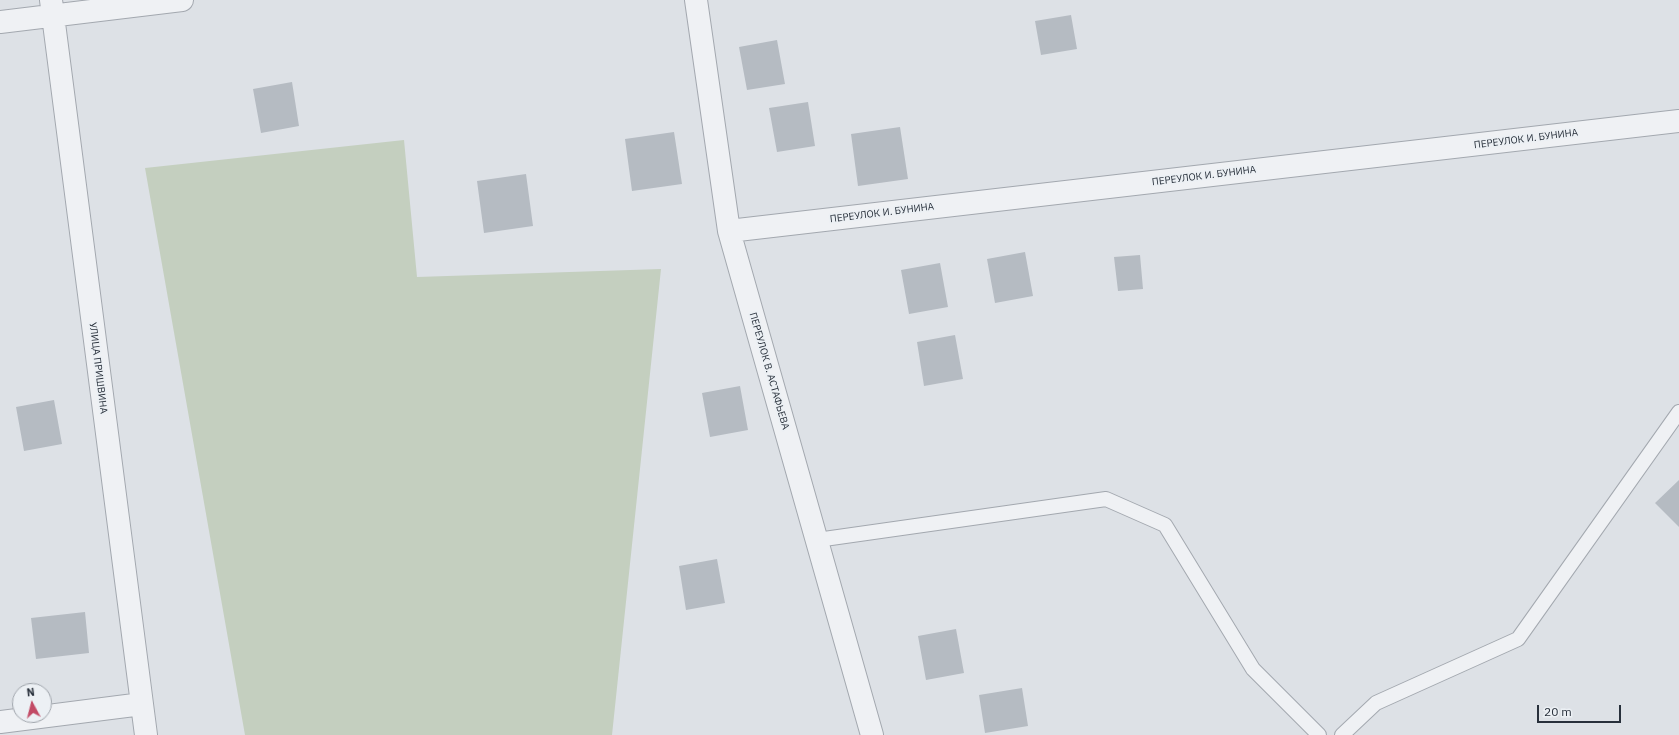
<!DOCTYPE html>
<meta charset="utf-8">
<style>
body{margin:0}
#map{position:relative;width:1679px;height:735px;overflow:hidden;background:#dde1e6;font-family:"IBM Plex Sans",sans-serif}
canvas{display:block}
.north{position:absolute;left:12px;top:683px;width:40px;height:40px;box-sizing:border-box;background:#ecf0f4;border:1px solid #9ea3aa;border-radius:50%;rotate:353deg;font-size:11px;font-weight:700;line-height:16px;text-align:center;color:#28303b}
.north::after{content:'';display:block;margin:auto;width:14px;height:18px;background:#c24a65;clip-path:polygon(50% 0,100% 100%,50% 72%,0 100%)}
.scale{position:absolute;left:1537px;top:705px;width:84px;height:18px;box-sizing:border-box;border:2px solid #28303b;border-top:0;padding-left:5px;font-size:12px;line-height:14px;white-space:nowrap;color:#28303b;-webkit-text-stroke:3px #ecf0f4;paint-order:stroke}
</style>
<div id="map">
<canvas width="1679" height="735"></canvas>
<div class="north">N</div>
<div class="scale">20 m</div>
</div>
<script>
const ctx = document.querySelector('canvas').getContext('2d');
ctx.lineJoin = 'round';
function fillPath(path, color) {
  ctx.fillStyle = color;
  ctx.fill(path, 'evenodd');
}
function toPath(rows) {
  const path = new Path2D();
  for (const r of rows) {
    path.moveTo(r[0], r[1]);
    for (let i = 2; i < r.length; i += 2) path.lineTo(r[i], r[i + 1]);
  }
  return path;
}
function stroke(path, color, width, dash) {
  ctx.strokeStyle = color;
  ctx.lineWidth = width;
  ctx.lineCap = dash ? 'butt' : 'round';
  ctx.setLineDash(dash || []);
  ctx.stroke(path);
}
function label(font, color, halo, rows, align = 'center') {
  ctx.font = font + ' "IBM Plex Sans",sans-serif';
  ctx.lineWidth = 3.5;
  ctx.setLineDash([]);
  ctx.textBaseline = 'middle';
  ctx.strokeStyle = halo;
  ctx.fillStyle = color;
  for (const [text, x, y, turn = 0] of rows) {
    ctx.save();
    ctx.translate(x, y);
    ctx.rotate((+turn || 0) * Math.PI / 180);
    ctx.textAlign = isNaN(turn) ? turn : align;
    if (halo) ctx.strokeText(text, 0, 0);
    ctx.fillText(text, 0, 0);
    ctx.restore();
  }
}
const green = toPath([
 [404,140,417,277,661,269,612,735,245,735,145,168]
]);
const building = toPath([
 [1071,15,1077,49,1041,55,1035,21],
 [777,40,785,84,747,90,739,47],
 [292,82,299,126,261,133,253,89],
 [808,102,815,146,777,152,769,108],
 [900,127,908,179,858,186,851,134],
 [674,132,682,184,632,191,625,139],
 [526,174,533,226,484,233,477,181],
 [1025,252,1033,296,995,303,987,259],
 [1140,255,1143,289,1118,291,1114,257],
 [940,263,948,307,909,314,901,270],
 [955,335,963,379,924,386,917,342],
 [740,386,748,430,710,437,702,393],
 [54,400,62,444,24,451,16,407],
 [1679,480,1679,527,1655,503],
 [717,559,725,603,686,610,679,566],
 [85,612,89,653,36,659,31,618],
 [956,629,964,673,926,680,918,636],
 [1022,688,1028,726,985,733,979,695]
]);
const service = toPath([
 [817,540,1106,499,1165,525,1253,669,1319,735],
 [1342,735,1376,703,1518,639,1679,412]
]);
const minor = toPath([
 [51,0,146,735],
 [696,0,729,231,872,735],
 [0,22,182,0],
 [729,231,1679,121],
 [0,722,142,704]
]);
const streetNames = [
 ["ПЕРЕУЛОК И. БУНИНА",1526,139,-7],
 ["ПЕРЕУЛОК И. БУНИНА",1204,176,-7],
 ["ПЕРЕУЛОК И. БУНИНА",882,213,-7],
 ["УЛИЦА ПРИШВИНА",98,368,83],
 ["ПЕРЕУЛОК В. АСТАФЬЕВА",769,371,74]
];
fillPath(green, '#c4cfbf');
fillPath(building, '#b5bbc2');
stroke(service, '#a3a8af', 16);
stroke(minor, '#a3a8af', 24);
stroke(service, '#eff1f4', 14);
stroke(minor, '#eff1f4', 22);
label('10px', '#28303b', '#ecf0f4', streetNames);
</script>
